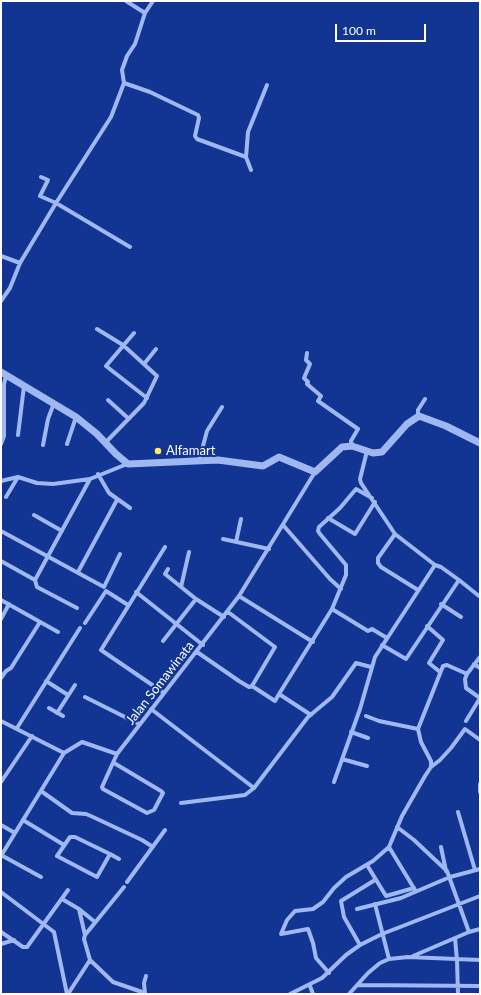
<!DOCTYPE html>
<style>
body{margin:0}
#map{position:relative;width:481px;height:995px;overflow:hidden;background:#123593;font-family:Lato,sans-serif}
canvas{display:block}
.frame{position:absolute;inset:0;border:2px solid #fff;pointer-events:none}
.scale{position:absolute;left:335px;top:24px;width:91px;height:18px;box-sizing:border-box;border:2px solid #fff;border-top:0;padding-left:5px;font-size:12px;line-height:14px;white-space:nowrap;color:#fff;-webkit-text-stroke:3px #123593;paint-order:stroke}
</style>
<div id="map">
<canvas width="481" height="995"></canvas>
<div class="frame"></div>
<div class="scale">100 m</div>
</div>
<script>
const ctx = document.querySelector('canvas').getContext('2d');
ctx.lineJoin = 'round';
function toPath(rows) {
  const path = new Path2D();
  for (const r of rows) {
    path.moveTo(r[0], r[1]);
    for (let i = 2; i < r.length; i += 2) path.lineTo(r[i], r[i + 1]);
  }
  return path;
}
function stroke(path, color, width, dash) {
  ctx.strokeStyle = color;
  ctx.lineWidth = width;
  ctx.lineCap = dash ? 'butt' : 'round';
  ctx.setLineDash(dash || []);
  ctx.stroke(path);
}
function label(font, color, halo, rows, align = 'center') {
  ctx.font = font + ' Lato,sans-serif';
  ctx.lineWidth = 4;
  ctx.setLineDash([]);
  ctx.textBaseline = 'middle';
  ctx.strokeStyle = halo;
  ctx.fillStyle = color;
  for (const [text, x, y, turn = 0] of rows) {
    ctx.save();
    ctx.translate(x, y);
    ctx.rotate((+turn || 0) * Math.PI / 180);
    ctx.textAlign = isNaN(turn) ? turn : align;
    if (halo) ctx.strokeText(text, 0, 0);
    ctx.fillText(text, 0, 0);
    ctx.restore();
  }
}
const minor = toPath([
 [126,1,145,13],
 [124,83,150,92,198,115,199,118,195,136,197,139,246,157],
 [251,170,246,157,248,132,267,85],
 [41,177,48,180,40,196,56,203,130,247],
 [1,256,20,263,56,203,111,117,124,83,122,70,127,56,135,44,145,13,153,1],
 [1,301,10,288,20,263],
 [97,329,123,345,157,376,144,403,106,442],
 [134,333,106,366,147,398],
 [307,353,306,360,310,364,304,378,308,382,307,384,321,396,318,401,358,429,351,441,352,446],
 [144,364,156,349],
 [108,400,129,419],
 [418,416,418,410,425,399],
 [1,434,4,436,4,384,6,376],
 [18,435,24,386],
 [1,444,4,436],
 [67,444,76,417],
 [43,445,48,419,54,403],
 [367,451,360,479,361,483,395,534,435,565,441,567,459,580,479,596],
 [199,461,207,431,222,407],
 [98,474,109,493,130,508],
 [1,481,18,477,37,483,53,484,90,479,127,464],
 [6,497,18,477],
 [34,515,62,531],
 [328,518,355,534,375,502],
 [283,525,330,579,341,589],
 [1,531,104,587,120,554],
 [395,534,378,558,378,563,381,567,418,590],
 [223,539,269,549],
 [236,542,241,519],
 [1,561,35,580],
 [168,569,165,574,196,599,224,617],
 [78,572,117,500],
 [181,587,189,552],
 [136,592,203,645],
 [239,596,313,642],
 [1,600,58,632],
 [441,604,461,617],
 [77,608,37,587,35,580,90,479],
 [332,609,368,631,372,629,387,638],
 [1,619,9,604],
 [85,623,106,591,128,605],
 [427,626,443,640,429,663,440,672],
 [163,641,196,599],
 [382,645,406,659,459,580],
 [197,652,239,681,249,687,252,686,275,647,228,612],
 [480,657,467,674,465,679,466,688,480,698],
 [474,664,480,668],
 [1,678,6,671,11,668,40,622],
 [46,681,68,695],
 [252,686,275,701,279,694,311,715],
 [164,693,101,650,165,547],
 [279,694,332,609,346,575,346,565,320,534,318,531,319,527,340,508,356,489,372,498],
 [85,697,139,724],
 [49,708,63,716],
 [151,709,254,788,308,717,332,697,356,663,371,667],
 [57,713,75,685],
 [366,716,379,721,418,729],
 [1,721,64,753],
 [466,721,480,698],
 [17,728,80,628],
 [351,732,368,738],
 [342,759,367,766],
 [114,763,161,791,163,793,154,810,147,813,103,789,102,787,117,754],
 [431,767,431,761,421,742,418,729,443,666,447,665,467,674],
 [1,782,32,736],
 [334,782,360,709,375,657,435,565],
 [480,784,480,792],
 [41,791,72,813,86,814,93,817,142,840,153,847],
 [181,803,245,795,254,788],
 [458,812,475,870],
 [23,820,64,845],
 [1,825,15,833],
 [397,827,414,840,447,871,469,932],
 [389,847,415,890],
 [441,847,446,871],
 [110,854,97,877,57,856,70,837,75,837,110,854,119,859],
 [1,855,41,877],
 [1,856,64,753,82,742,117,754,239,596,315,472],
 [367,865,386,896,414,888],
 [127,882,165,830],
 [1,892,54,932,67,994],
 [62,899,79,909,95,922],
 [375,904,389,959],
 [79,909,85,935],
 [357,909,401,898,450,877,480,869],
 [1,932,23,947,27,947,68,890],
 [455,938,457,960,458,994],
 [1,944,14,940],
 [360,945,344,917,341,901,375,880],
 [413,956,469,932,480,929],
 [90,960,113,982,145,993],
 [329,973,316,958,313,943,308,929,281,934,287,920,295,911,313,909,323,902,334,888,346,877,373,861,389,847,402,816,425,776,431,767,440,760,451,748,465,729,480,740],
 [358,985,480,986],
 [310,986,313,994],
 [68,994,90,960,84,939,85,935,124,887],
 [145,994,144,983,146,976],
 [290,994,322,978,346,955,360,945,382,934,480,896],
 [349,994,368,973,380,963,389,959,408,957,480,960]
]);
const tertiary = toPath([
 [1,372,76,417,97,434,116,454,128,464,218,460,263,466,279,457,315,472,342,447,352,446,373,453,382,452,407,424,419,416,446,426,480,443]
]);
const markers = [
 [158,451,4,"#ffeb61"]
];
const poiNames = [
 ["Alfamart",166,451]
];
const streetNames = [
 ["Jalan Somawinata",160,683,-52]
];
stroke(minor, '#a0b8f2', 4);
stroke(tertiary, '#a0b8f2', 7);
for (const [x, y, r, color] of markers) {
  const dot = new Path2D();
  dot.arc(x, y, r, 0, 2 * Math.PI);
  ctx.fillStyle = color;
  ctx.fill(dot);
  stroke(dot, '#123593', 1.5);
}
label('13px', '#fff', '#123593', poiNames, 'left');
label('13px', '#fff', '#123593', streetNames);
</script>
